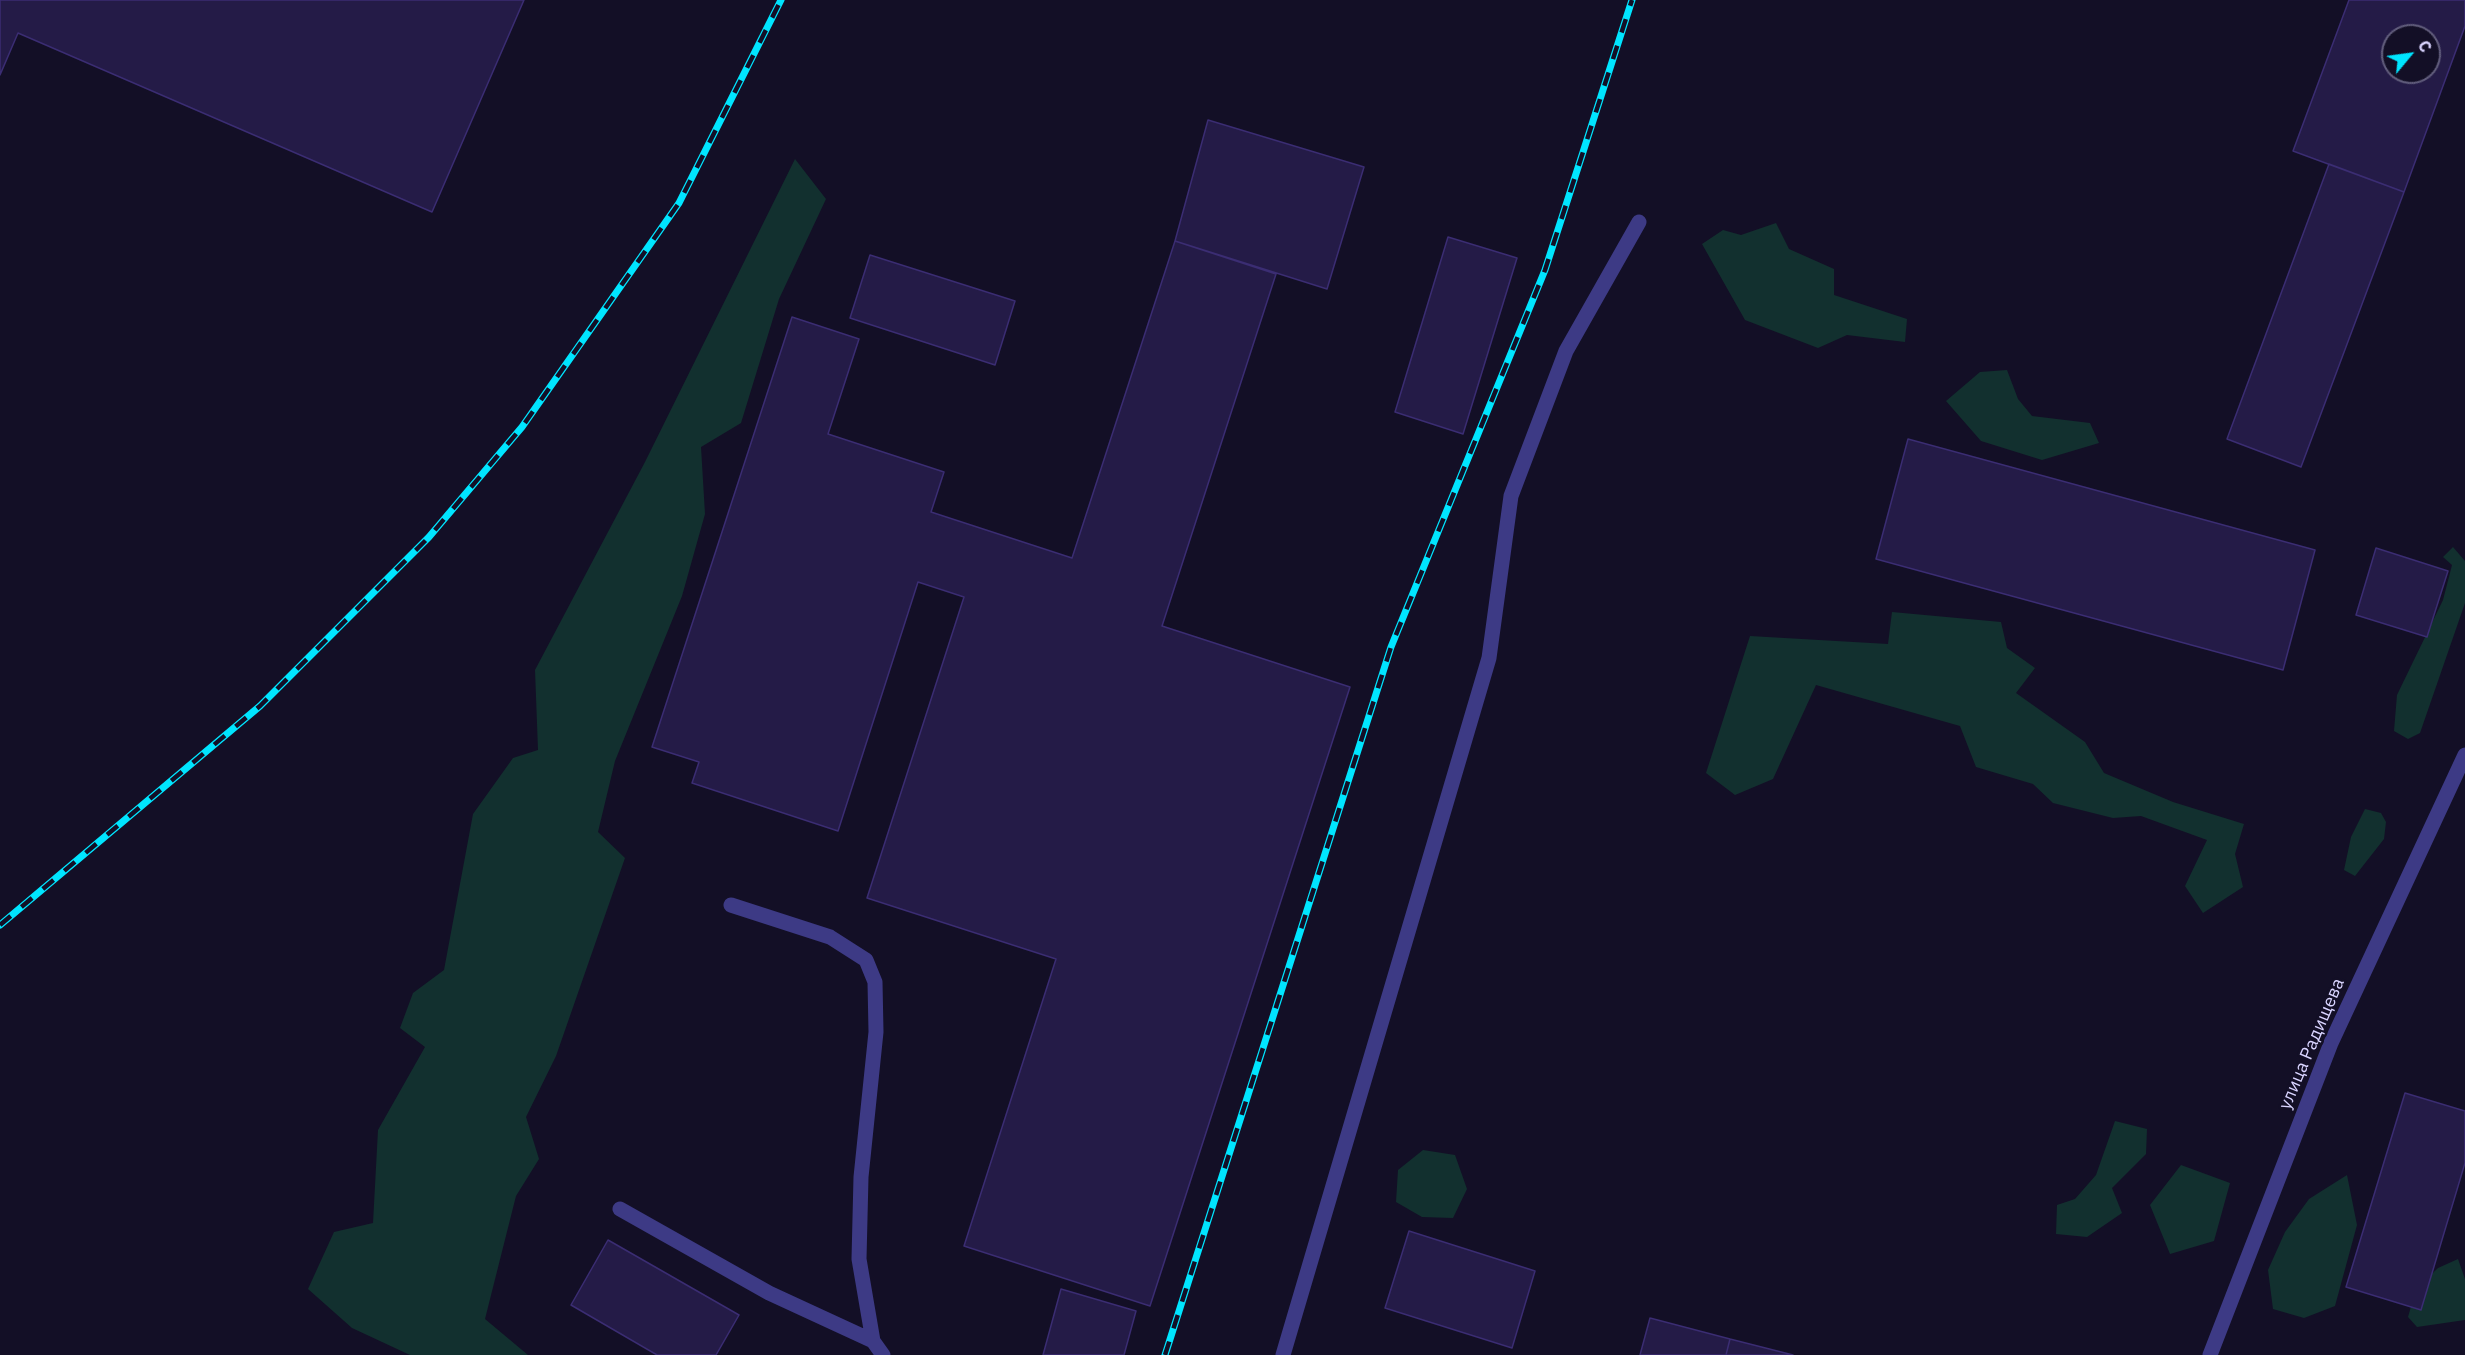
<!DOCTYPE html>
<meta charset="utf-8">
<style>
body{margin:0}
#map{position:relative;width:2465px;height:1355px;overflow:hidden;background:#130f26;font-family:"IBM Plex Sans",sans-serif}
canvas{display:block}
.north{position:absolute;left:2381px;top:24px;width:60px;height:60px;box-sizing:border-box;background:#130f26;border:2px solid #625e7d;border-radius:50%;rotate:61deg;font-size:16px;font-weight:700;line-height:24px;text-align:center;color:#d9d4ff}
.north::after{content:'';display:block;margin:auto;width:21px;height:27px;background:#00e5ff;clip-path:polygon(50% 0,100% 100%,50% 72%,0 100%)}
</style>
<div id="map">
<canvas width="2465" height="1355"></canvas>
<div class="north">С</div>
</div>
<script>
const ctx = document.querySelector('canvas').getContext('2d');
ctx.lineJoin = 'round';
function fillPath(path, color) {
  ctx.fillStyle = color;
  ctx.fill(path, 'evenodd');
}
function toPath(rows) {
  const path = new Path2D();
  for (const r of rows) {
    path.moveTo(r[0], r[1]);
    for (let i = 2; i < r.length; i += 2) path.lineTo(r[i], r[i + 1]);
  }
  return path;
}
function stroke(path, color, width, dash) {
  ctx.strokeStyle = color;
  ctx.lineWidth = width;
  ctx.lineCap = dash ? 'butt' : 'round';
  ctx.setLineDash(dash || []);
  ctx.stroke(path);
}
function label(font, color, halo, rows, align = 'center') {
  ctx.font = font + ' "IBM Plex Sans",sans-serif';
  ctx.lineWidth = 5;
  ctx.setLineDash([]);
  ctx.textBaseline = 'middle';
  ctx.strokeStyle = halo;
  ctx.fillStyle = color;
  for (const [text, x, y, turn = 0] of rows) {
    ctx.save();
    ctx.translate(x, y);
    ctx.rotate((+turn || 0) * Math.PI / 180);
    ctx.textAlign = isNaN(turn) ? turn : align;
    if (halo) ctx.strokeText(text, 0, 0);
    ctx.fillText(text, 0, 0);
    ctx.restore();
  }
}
const green = toPath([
 [795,159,826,199,779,299,741,423,701,447,705,514,682,596,615,761,598,832,625,858,556,1056,526,1117,539,1159,516,1196,485,1319,528,1355,410,1355,352,1328,308,1289,334,1232,373,1223,378,1130,425,1047,400,1028,413,993,444,970,473,814,513,758,538,750,535,670,645,462],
 [1776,223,1789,249,1834,269,1834,295,1907,319,1905,342,1847,335,1818,348,1745,320,1702,244,1723,230,1741,235],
 [2007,370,2018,399,2032,416,2090,423,2099,443,2042,460,1981,441,1946,401,1980,372],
 [2453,547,2465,561,2465,603,2420,733,2408,739,2394,731,2397,695,2443,600,2452,565,2443,557],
 [1892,612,2001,622,2007,648,2035,668,2016,693,2085,742,2104,773,2173,802,2244,824,2235,854,2243,887,2203,913,2185,886,2207,840,2141,816,2113,818,2053,803,2033,784,1976,767,1960,726,1816,685,1773,779,1735,795,1706,773,1750,636,1888,644],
 [2365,809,2381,813,2386,822,2384,839,2355,876,2344,870,2351,837],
 [2115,1121,2147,1129,2146,1154,2112,1188,2122,1213,2087,1237,2056,1234,2057,1205,2075,1199,2096,1175],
 [1423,1150,1455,1155,1467,1189,1453,1218,1422,1217,1396,1202,1398,1170],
 [2181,1165,2230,1183,2214,1241,2170,1254,2150,1205],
 [2347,1175,2357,1225,2335,1306,2304,1318,2273,1309,2268,1270,2285,1232,2309,1199],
 [2458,1259,2465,1279,2465,1320,2417,1327,2408,1317,2416,1289,2438,1268]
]);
const building = toPath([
 [0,0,524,0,432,212,18,33,0,75,0,0],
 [2349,0,2465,0,2465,26,2404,192,2293,151,2349,0],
 [2393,36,2429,36,2429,72,2393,72,2393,36],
 [1208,120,1364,167,1327,289,1175,241,1208,120],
 [2329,164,2404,192,2301,467,2227,439,2329,164],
 [1448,237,1517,258,1463,434,1395,412,1448,237],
 [1175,241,1276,274,1162,626,1350,687,1150,1306,964,1246,1056,959,867,898,964,597,918,582,838,831,692,783,699,762,652,747,792,317,859,339,828,434,944,472,931,512,1072,558,1175,241],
 [870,255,1015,301,995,365,850,318,870,255],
 [1908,439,2315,550,2283,670,1876,559,1908,439],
 [2376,548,2448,571,2427,637,2356,615,2376,548],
 [2405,1093,2465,1111,2465,1163,2421,1310,2346,1287,2405,1093],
 [1409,1231,1535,1271,1512,1348,1385,1308,1409,1231],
 [608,1240,739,1315,716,1355,657,1355,571,1305,608,1240],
 [1061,1289,1136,1311,1124,1355,1043,1355,1061,1289],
 [1650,1318,1730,1339,1726,1355,1640,1355,1650,1318],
 [1730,1339,1793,1355,1726,1355,1730,1339]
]);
const service = toPath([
 [731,905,830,937,866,960,875,982,876,1032,861,1177,859,1259,873,1341,883,1355],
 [620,1209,769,1293,873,1341]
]);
const minor = toPath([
 [1283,1355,1489,658,1511,496,1566,351,1639,222],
 [2210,1355,2331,1043,2465,755]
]);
const rail = toPath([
 [0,925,260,706,429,537,522,427,679,203,781,0],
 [1165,1355,1391,647,1545,270,1632,0]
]);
const streetNames = [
 ["улица Радищева",2312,1044,-67]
];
fillPath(green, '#12302f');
fillPath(building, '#241b47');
stroke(building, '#3b2d73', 1.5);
stroke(service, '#3d3a85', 15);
stroke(minor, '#3d3a85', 15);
stroke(rail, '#00e5ff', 7);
stroke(rail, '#130f26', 4.5, [14]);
label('18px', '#d9d4ff', '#130f26', streetNames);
</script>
